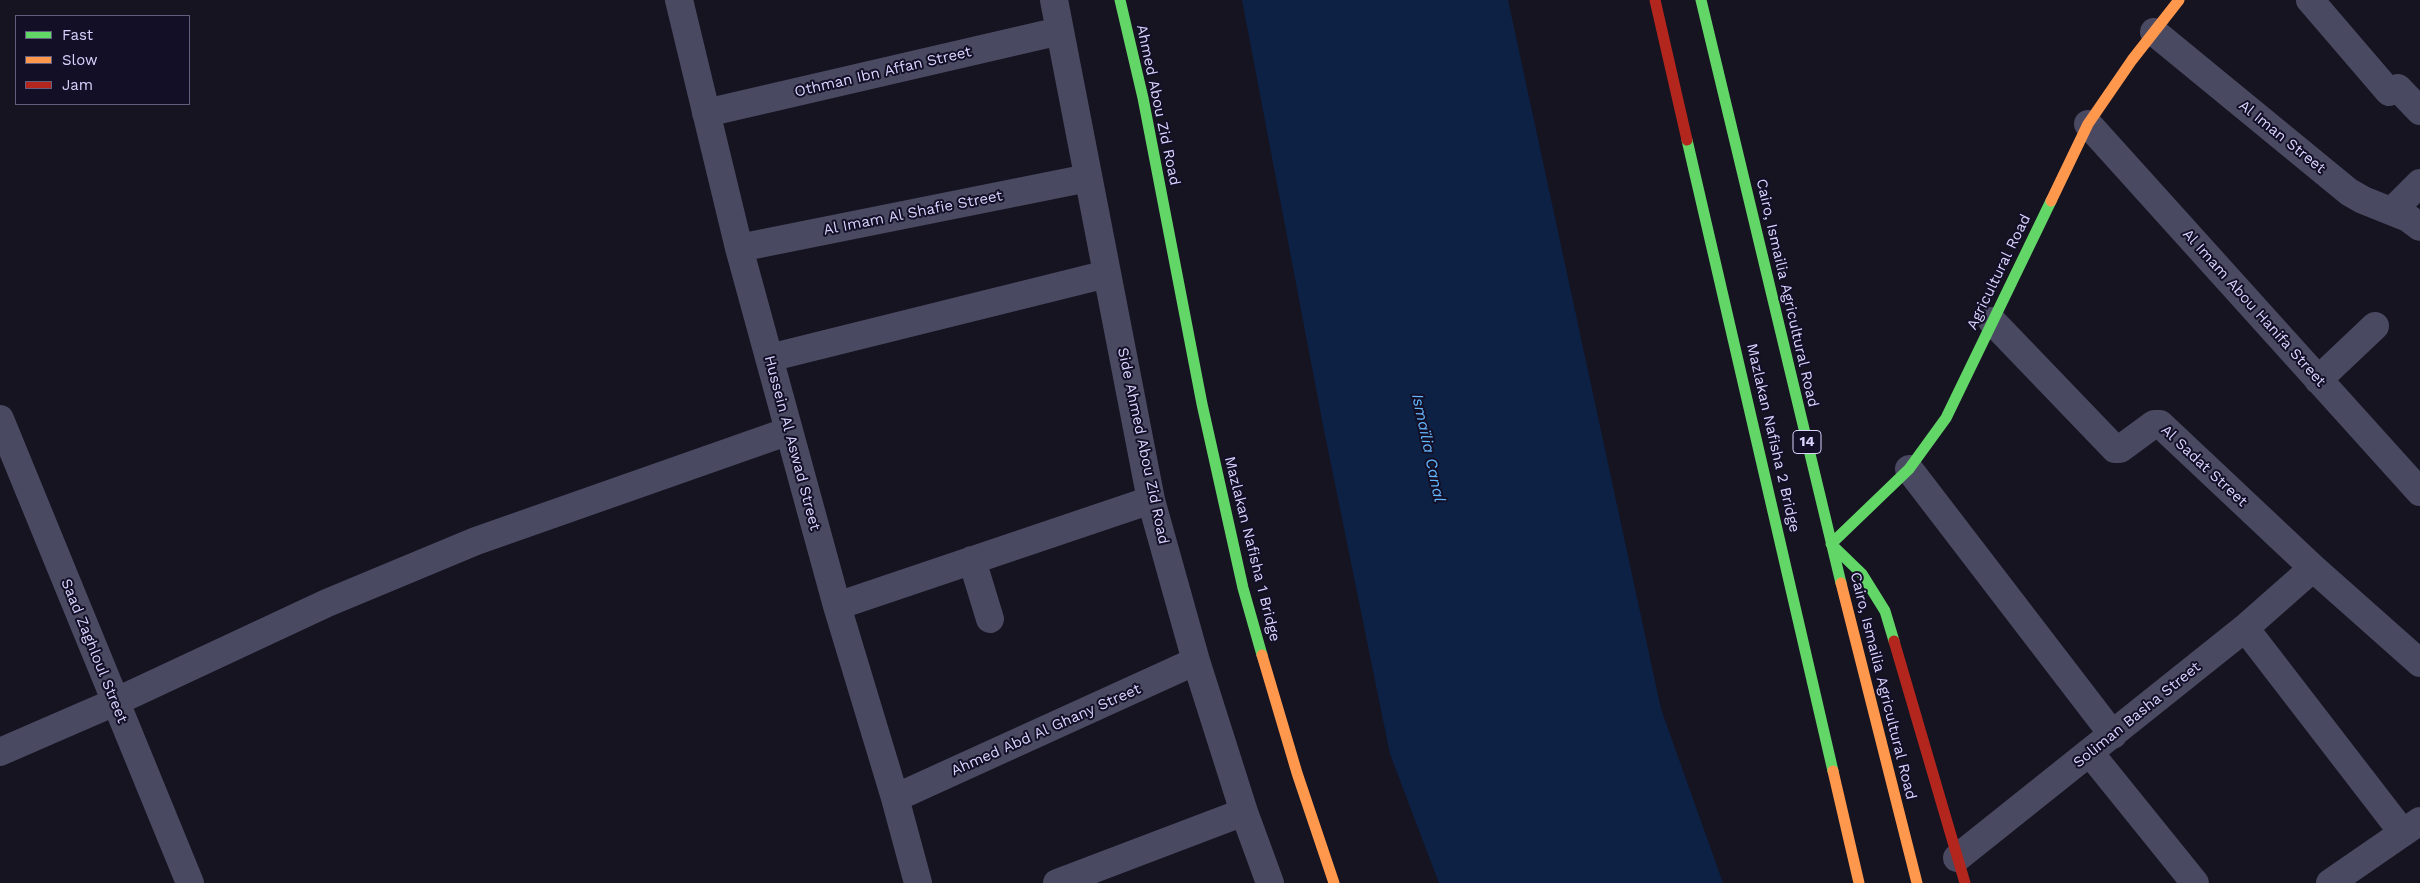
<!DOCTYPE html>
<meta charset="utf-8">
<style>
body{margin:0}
#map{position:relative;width:2420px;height:883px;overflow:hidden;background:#161421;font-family:"Work Sans",sans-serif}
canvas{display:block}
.legend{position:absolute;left:15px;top:15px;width:175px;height:90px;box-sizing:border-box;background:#130f26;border:1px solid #625e7d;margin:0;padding:6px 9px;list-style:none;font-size:15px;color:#d9d4ff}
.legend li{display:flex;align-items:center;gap:10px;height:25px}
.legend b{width:25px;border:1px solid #625e7d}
</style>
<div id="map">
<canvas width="2420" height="883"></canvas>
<ul class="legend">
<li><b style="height:6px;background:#63d668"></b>Fast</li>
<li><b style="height:6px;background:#ff974d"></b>Slow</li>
<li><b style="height:6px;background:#b3261e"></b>Jam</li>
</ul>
</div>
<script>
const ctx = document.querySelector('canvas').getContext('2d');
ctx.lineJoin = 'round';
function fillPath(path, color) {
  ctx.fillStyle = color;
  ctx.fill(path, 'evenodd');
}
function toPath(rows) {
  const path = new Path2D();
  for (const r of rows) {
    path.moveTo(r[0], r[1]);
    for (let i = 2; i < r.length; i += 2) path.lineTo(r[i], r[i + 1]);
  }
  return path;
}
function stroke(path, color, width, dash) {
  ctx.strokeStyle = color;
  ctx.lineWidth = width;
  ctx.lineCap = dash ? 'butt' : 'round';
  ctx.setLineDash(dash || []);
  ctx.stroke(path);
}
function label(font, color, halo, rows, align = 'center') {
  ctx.font = font + ' "Work Sans",sans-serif';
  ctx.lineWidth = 4;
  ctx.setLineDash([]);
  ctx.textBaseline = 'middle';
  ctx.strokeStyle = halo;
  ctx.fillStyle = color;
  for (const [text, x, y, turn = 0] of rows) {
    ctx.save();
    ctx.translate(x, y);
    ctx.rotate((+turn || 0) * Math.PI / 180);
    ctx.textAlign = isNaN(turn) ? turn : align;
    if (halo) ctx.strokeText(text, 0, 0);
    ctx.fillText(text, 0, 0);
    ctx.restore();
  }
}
const water = toPath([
 [1242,0,1508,0,1661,709,1723,883,1439,883,1390,754,1323,425]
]);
const street = toPath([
 [679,0,739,248,837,606,895,798,918,883],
 [1054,0,1151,500,1196,661,1244,812,1270,883],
 [2310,0,2389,92,2398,88,2420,111],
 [2154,32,2349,192,2363,200,2408,218,2420,227],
 [706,113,1060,31],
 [2088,124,2420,492],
 [2392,211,2420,183],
 [739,248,1088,178],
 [1992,321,2115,449,2120,449,2154,424,2160,424,2313,568,2420,663],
 [769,358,1107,274],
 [2318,380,2375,326],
 [0,419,190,883],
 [1909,469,2113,735],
 [972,560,990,619],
 [837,606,1151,500],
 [2245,628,2403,833],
 [0,752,115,702,327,603,476,541,789,431],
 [2090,753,2195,883],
 [895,798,1196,661],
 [1957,858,2245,628,2313,568],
 [1057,883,1244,812],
 [2330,883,2420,821]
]);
const fast = toPath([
 [1120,0,1143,98,1202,404,1243,588,1262,655],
 [1701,0,1841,583],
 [1687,140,1833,771],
 [1894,641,1885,611,1862,574,1831,544,1909,469,1946,418,2051,201]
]);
const slow = toPath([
 [2051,201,2088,124,2132,60,2179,0],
 [1841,583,1917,883],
 [1262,655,1297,773,1334,883],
 [1833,771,1859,883]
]);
const jam = toPath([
 [1655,0,1687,140],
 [1894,641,1965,883]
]);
const shields = [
 [1807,442,28]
];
const shieldNames = [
 ["14",1807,442]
];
const streetNames = [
 ["Othman Ibn Affan Street",883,72,-13],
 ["Ahmed Abou Zid Road",1158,105,78],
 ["Al Iman Street",2282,137,39],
 ["Al Imam Al Shafie Street",913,213,-11],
 ["Agricultural Road",1999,272,-64],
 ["Cairo, Ismailia Agricultural Road",1787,293,77],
 ["Al Imam Abou Hanifa Street",2254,308,48],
 ["Mazlakan Nafisha 2 Bridge",1773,438,77],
 ["Hussein Al Aswad Street",792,443,75],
 ["Side Ahmed Abou Zid Road",1143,446,78],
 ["Al Sadat Street",2204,466,43],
 ["Mazlakan Nafisha 1 Bridge",1252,549,76],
 ["Saad Zaghloul Street",94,651,68],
 ["Cairo, Ismailia Agricultural Road",1883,686,76],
 ["Soliman Basha Street",2137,715,-39],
 ["Ahmed Abd Al Ghany Street",1046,730,-24]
];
const waterNames = [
 ["Ismaïlia Canal",1428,448,78]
];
fillPath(water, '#0d2144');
stroke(street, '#4a4962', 28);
stroke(fast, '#63d668', 11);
stroke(slow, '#ff974d', 11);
stroke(jam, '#b3261e', 11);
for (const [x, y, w] of shields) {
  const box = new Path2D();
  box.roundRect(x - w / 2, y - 11.5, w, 23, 4);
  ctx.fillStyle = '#130f26';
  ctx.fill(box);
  stroke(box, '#d9d4ff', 1);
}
label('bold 14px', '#d9d4ff', null, shieldNames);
label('15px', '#d9d4ff', '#130f26', streetNames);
label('italic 16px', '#62b6ff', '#130f26', waterNames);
</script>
